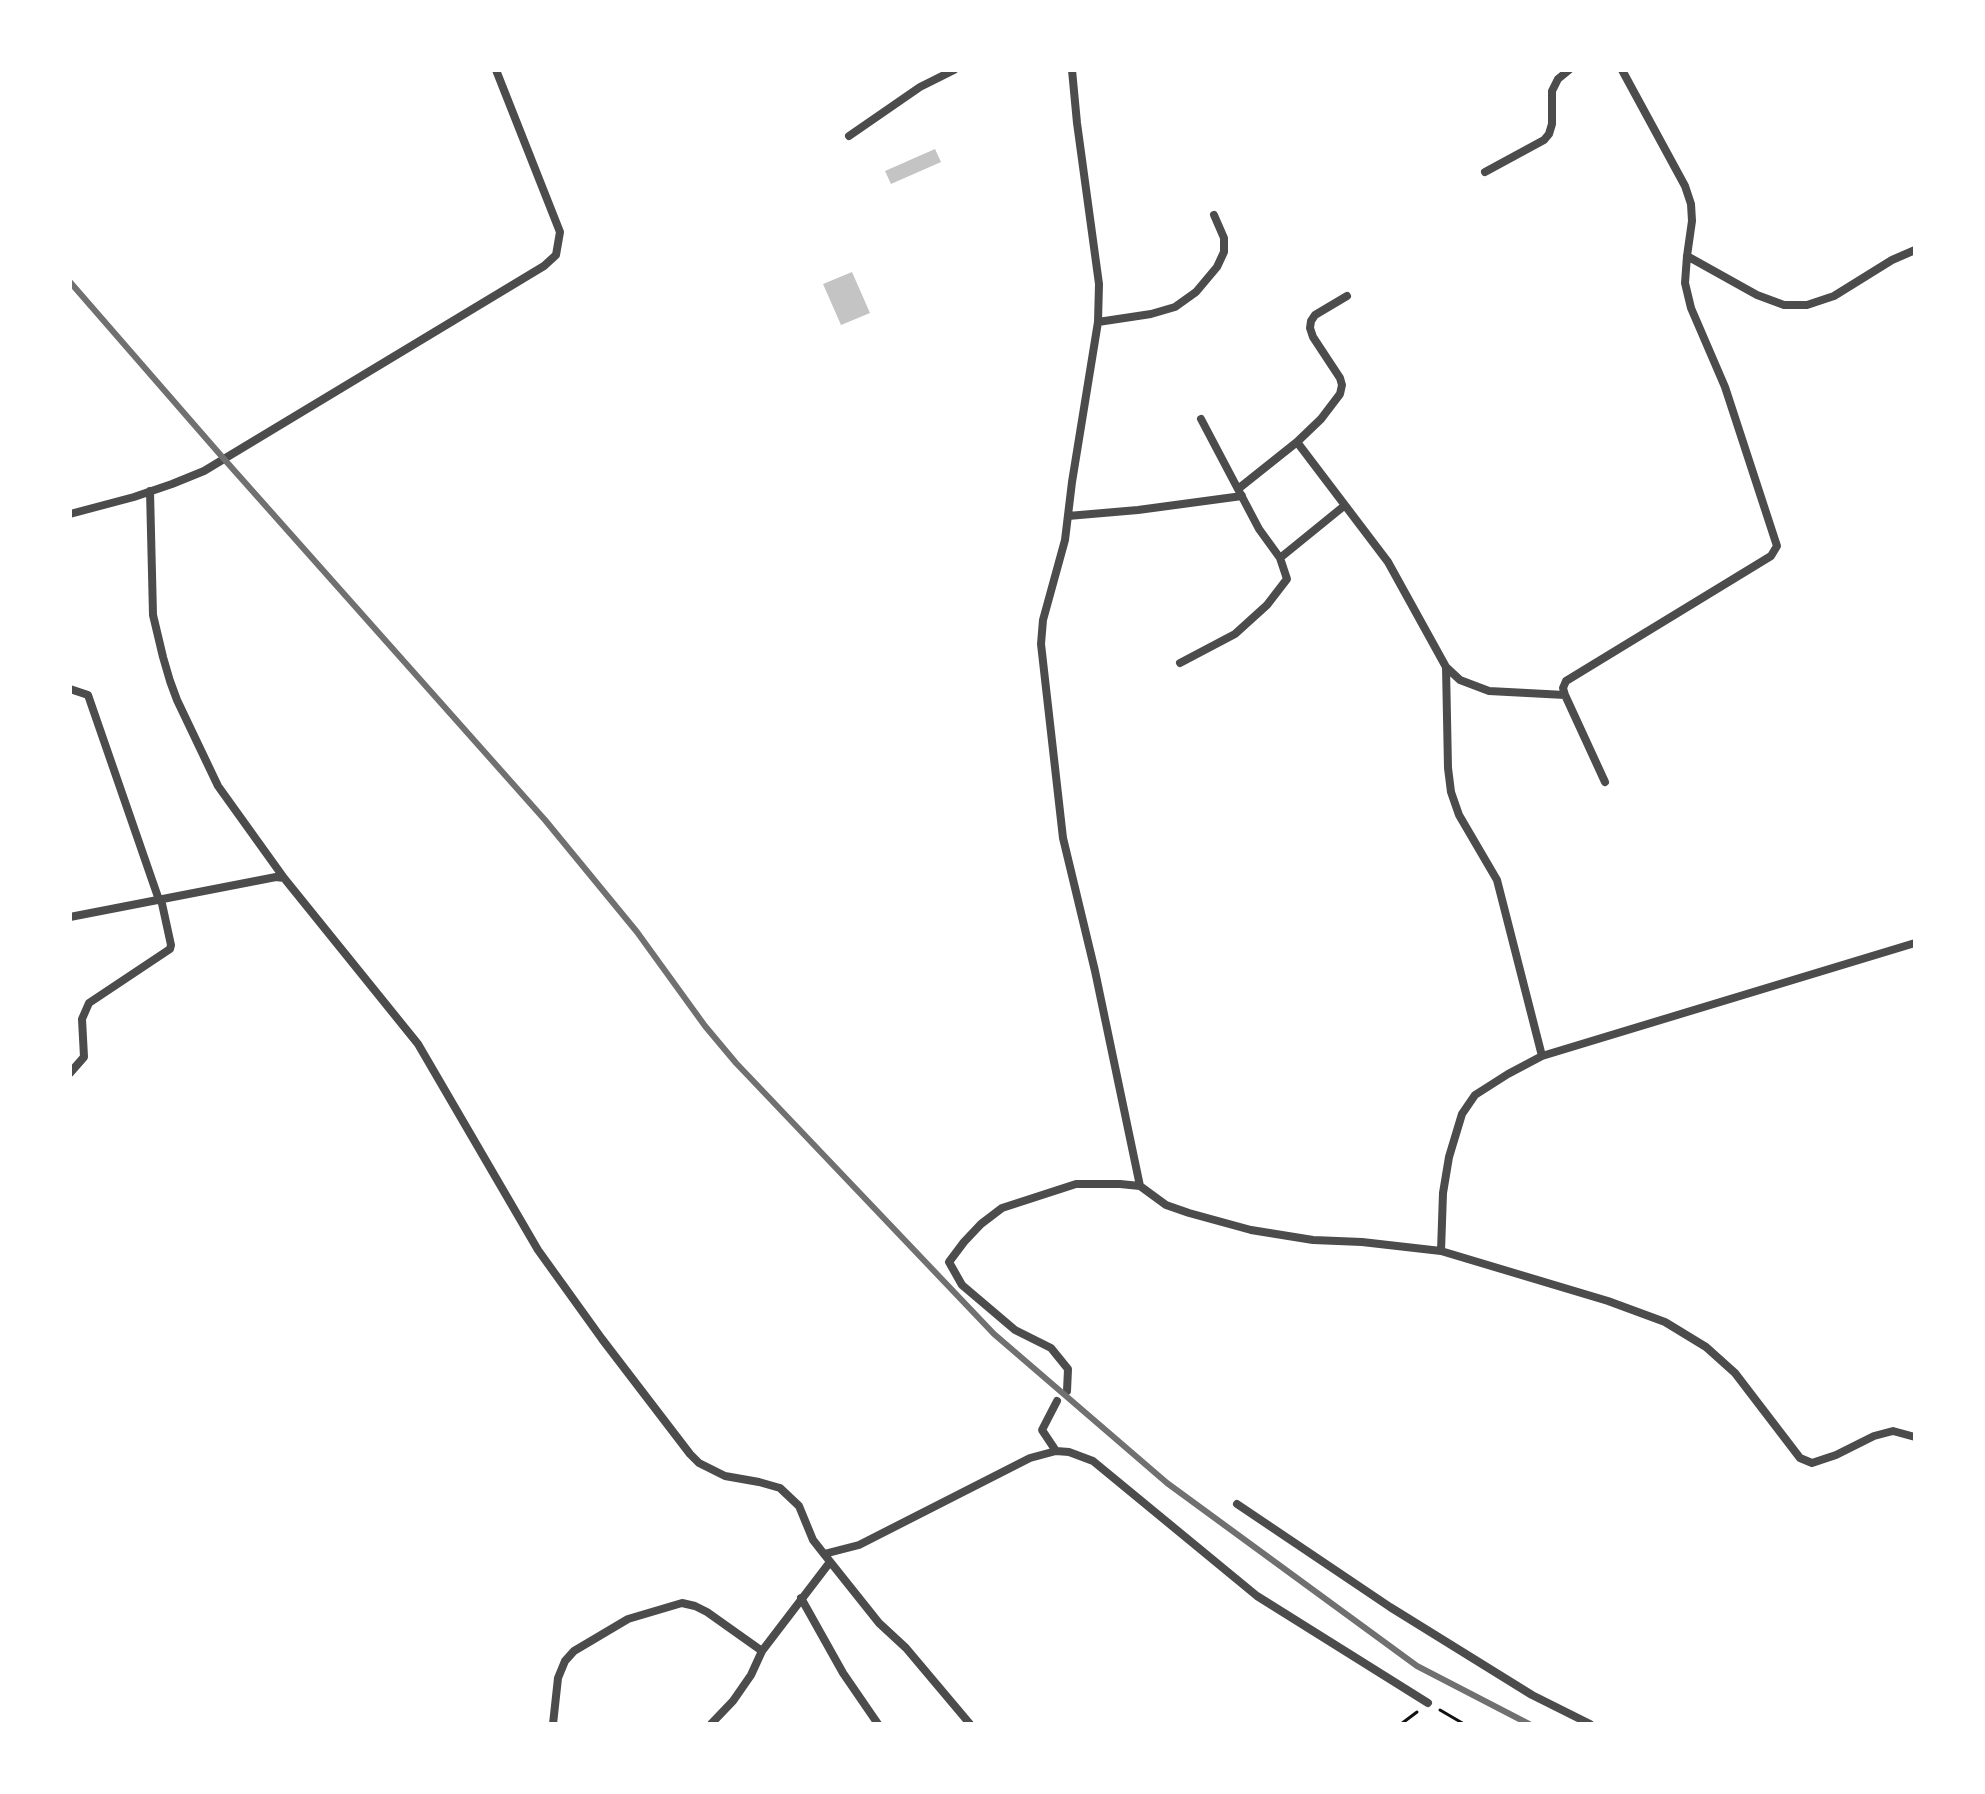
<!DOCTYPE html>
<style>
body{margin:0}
#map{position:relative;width:1985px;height:1794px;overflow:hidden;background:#fff;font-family:Signika,sans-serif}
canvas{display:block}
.frame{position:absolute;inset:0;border:72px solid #fff;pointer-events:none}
</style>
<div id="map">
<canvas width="1985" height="1794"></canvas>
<div class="frame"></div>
</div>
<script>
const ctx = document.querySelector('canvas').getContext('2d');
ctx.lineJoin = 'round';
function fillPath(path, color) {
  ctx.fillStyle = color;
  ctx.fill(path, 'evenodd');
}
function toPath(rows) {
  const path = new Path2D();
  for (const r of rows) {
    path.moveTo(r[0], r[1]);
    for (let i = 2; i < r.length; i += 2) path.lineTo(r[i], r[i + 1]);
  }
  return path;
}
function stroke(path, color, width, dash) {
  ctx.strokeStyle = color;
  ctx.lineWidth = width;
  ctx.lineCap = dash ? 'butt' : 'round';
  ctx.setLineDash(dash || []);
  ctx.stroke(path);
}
const building = toPath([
 [935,149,941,162,891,184,885,171],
 [852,272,870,313,841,325,823,284]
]);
const path = toPath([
 [1440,1710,1464,1724],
 [1401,1724,1417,1712]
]);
const minor = toPath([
 [1072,70,1077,123,1099,284,1098,322,1072,482,1065,540,1043,620,1041,644,1063,838,1095,971,1140,1186],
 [849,136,920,87,954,70],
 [1485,172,1544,140,1549,134,1552,124,1552,91,1558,79,1569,70],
 [1687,256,1757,295,1784,305,1807,305,1834,296,1892,260,1915,250],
 [1098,322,1151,314,1175,307,1196,292,1217,267,1224,252,1224,238,1214,215],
 [1201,419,1259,529,1280,558,1344,506],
 [1297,442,1388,562,1446,667,1460,680,1489,691,1565,695],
 [1238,489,1297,442,1321,419,1340,394,1342,385,1340,378,1313,337,1310,328,1311,321,1315,315,1347,296],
 [150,491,153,615,163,657,170,681,177,700,218,786,284,878],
 [70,514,134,497,172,484,204,471,544,266,556,255,560,232,496,70],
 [1068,516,1138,510,1242,496],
 [1180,663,1235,634,1267,605,1287,579,1280,558],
 [1446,667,1448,768,1451,792,1459,815,1497,880,1542,1056],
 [70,689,88,695,159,900],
 [1605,782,1565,695,1563,688,1566,681,1771,556,1777,546,1725,387,1691,308,1685,283,1687,256,1692,221,1691,204,1685,186,1622,70],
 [70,917,276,877,284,878,418,1044,538,1250,602,1339,690,1454,699,1463,725,1476,759,1482,780,1488,799,1506,813,1540,824,1554,859,1545,1030,1458,1056,1451,1069,1452,1093,1461,1257,1596,1428,1703],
 [70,1073,84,1057,82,1019,89,1003,170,949,171,945,161,899],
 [1441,1251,1443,1193,1449,1157,1462,1114,1475,1095,1508,1074,1542,1056,1915,943],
 [1067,1391,1068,1369,1051,1348,1015,1330,962,1285,949,1262,964,1242,981,1224,1002,1208,1076,1184,1120,1184,1140,1186,1166,1205,1189,1213,1251,1230,1313,1240,1362,1242,1441,1251,1608,1301,1665,1322,1706,1347,1735,1373,1800,1458,1812,1463,1836,1455,1874,1436,1893,1431,1915,1437],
 [1056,1451,1042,1430,1057,1401],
 [1237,1504,1390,1607,1532,1695,1590,1724],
 [824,1554,879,1623,906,1648,970,1724],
 [801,1598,843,1673,878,1724],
 [553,1724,558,1678,565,1661,574,1651,628,1619,682,1603,695,1606,707,1612,762,1651],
 [711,1724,733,1701,751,1675,762,1651,830,1562]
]);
const rail = toPath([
 [70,282,224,459,545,820,637,932,705,1026,736,1063,994,1334,1167,1483,1417,1666,1529,1724]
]);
fillPath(building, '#c4c4c4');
stroke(path, '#111', 3);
stroke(minor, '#4c4c4c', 8);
stroke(rail, '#707070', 6);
</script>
